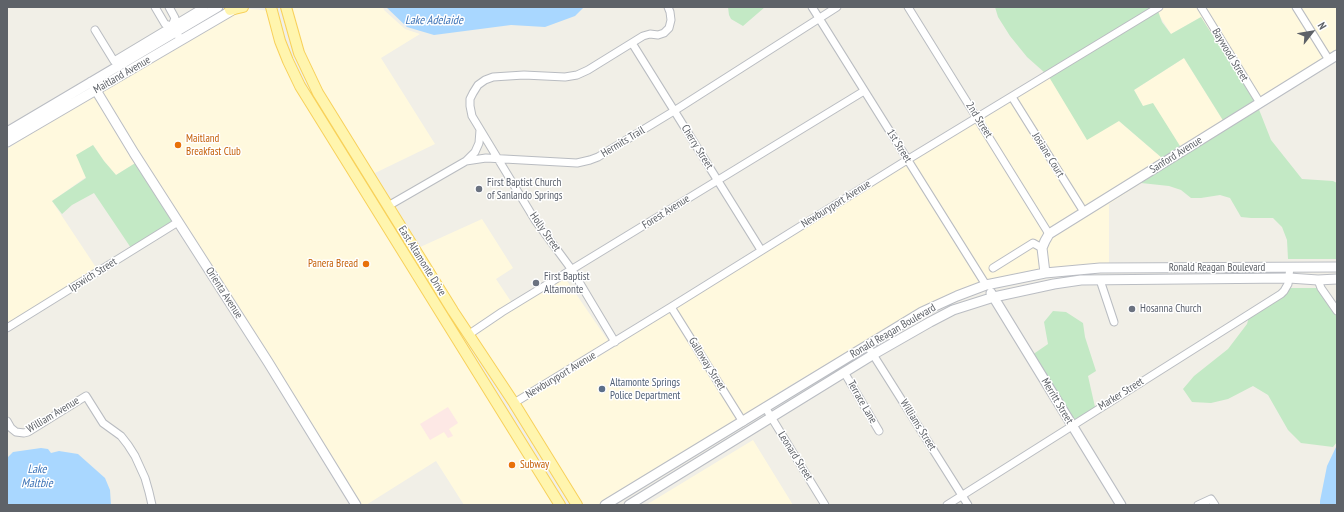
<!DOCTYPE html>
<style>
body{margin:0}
#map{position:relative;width:1344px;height:512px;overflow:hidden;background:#f1efe7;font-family:"PT Sans Narrow",sans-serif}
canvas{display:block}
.frame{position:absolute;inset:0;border:8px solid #5e6268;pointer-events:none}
.north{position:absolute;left:1292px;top:12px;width:40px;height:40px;-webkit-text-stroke:3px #fff;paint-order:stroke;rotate:59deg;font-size:11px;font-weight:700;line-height:16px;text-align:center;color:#5e6268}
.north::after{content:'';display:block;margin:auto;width:14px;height:18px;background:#5e6268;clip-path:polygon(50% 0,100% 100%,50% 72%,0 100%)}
</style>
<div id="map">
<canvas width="1344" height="512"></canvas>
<div class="frame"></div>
<div class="north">N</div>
</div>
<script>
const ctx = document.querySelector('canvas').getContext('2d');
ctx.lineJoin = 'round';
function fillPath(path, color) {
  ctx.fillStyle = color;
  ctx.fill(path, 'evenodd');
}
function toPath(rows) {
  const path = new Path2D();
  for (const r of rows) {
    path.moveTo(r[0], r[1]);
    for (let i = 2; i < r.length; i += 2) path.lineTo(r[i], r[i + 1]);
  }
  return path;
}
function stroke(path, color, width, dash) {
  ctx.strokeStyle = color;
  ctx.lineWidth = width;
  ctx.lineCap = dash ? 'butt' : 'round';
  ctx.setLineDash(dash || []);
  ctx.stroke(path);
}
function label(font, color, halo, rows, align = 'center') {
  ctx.font = font + ' "PT Sans Narrow",sans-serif';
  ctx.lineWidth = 3;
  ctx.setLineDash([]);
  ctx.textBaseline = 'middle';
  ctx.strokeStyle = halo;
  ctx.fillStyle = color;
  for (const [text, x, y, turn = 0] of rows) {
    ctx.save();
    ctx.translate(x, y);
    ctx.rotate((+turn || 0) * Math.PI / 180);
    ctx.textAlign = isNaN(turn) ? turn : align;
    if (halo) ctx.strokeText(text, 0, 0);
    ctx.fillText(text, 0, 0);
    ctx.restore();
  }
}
const commercial = toPath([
 [290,7,383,7,384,10,405,29,420,34,381,58,435,144,373,174,318,82,297,35],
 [1164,7,1197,7,1255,101,1201,17,1171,34,1159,15,1158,11],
 [1205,7,1292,7,1325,59,1261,99],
 [1299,7,1337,7,1337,52,1330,56],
 [250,9,263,10,269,12,286,67,300,96,452,339,553,505,464,505,436,461,366,505,360,505,100,91,233,15],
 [1184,58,1224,122,1085,208,1016,97,1049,77,1119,121,1162,158,1180,146,1143,106,1134,90],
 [94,94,137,162,116,175,104,161,93,145,86,177,52,201,97,269,7,325,7,149],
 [1011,101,1080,212,1050,230,982,119],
 [976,122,1046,234,1040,243,1032,240,989,267,992,272,1033,246,1039,250,1042,269,987,280,911,160],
 [1227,128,1109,204,1109,263,1048,268,1046,260,1047,247,1051,236],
 [906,164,980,282,942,297,912,312,864,342,789,386,743,416,675,308],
 [482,219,513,268,496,279,512,303,468,330,418,248],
 [565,278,609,342,512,401,471,335],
 [670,311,738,419,600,505,577,505,515,406,613,348],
 [753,440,793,505,646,505]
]);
const medical = toPath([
 [448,407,458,423,449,429,453,436,448,438,444,432,430,440,420,424]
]);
const green = toPath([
 [728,7,765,7,743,26,731,19,729,15],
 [995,7,1154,7,1045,73,1027,57,1010,36,998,17],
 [1158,11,1162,22,1171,34,1201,17,1256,103,1224,122,1184,58,1134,90,1143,106,1153,103,1180,146,1162,158,1119,121,1087,140,1049,77],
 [1258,107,1271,140,1302,179,1333,181,1337,183,1337,259,1288,259,1287,240,1282,227,1273,218,1251,218,1241,217,1230,198,1220,195,1201,198,1191,198,1181,190,1169,186,1141,183],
 [93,145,104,161,116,175,137,162,174,221,131,248,94,193,72,205,62,214,52,201,86,178,76,155],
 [1289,288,1317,288,1337,317,1337,442,1333,447,1301,443,1288,430,1268,395,1253,386,1228,399,1211,403,1192,402,1183,389,1194,376,1228,349,1247,324,1249,317],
 [1053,311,1066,312,1083,323,1085,337,1096,371,1088,376,1095,407,1083,416,1074,420,1072,419,1032,355,1048,344,1044,322]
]);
const water = toPath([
 [386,7,584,7,575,16,545,27,511,25,434,35,407,27],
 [1337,445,1337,505,1320,505,1320,501,1327,466],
 [41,448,48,449,51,453,59,451,78,454,105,478,110,490,111,505,7,505,7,458,13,452]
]);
const street = toPath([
 [155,7,165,24,172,26,181,40],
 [169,7,175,18,172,26],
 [812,7,986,285],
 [908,7,1049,234],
 [1201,7,1260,103],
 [1296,7,1329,60],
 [95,30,114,61,204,7],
 [632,43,761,250],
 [1012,97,1084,212],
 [466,161,475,152,479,143,480,130],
 [388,206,466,161,486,158,577,163,590,160,598,157,674,111,837,7],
 [993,268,1033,243,1042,248],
 [1100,280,1114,322],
 [1318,280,1321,288,1337,311],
 [671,307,743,422],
 [7,328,178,222],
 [468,335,502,312,864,91],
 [615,342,572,270,535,220,472,116,470,106,470,99,473,93,478,85,485,80,493,77,524,75,565,77,577,75,588,70,643,36,650,34,658,35,664,33,669,28,671,20,670,12,668,7],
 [867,345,968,505],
 [844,372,879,431],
 [514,403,671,307,907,160,1159,7],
 [765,407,825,505],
 [7,421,11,428,16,432,24,433,28,432,86,396,103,423,121,436,128,445,135,456,145,478,149,492,152,505],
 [947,505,1281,294,1284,291,1288,284,1290,267],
 [1198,505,1211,499,1215,505]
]);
const secondary = toPath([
 [91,82,134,153,268,362,356,505],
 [7,132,218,7],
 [7,142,236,8],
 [1045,273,1042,248,1045,241,1049,234,1337,55],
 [991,293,1121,505],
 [605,505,922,312,957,296,986,285,1045,273,1100,268,1337,267],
 [629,505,874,354,930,322,953,310,994,297,1054,284,1081,280,1289,278,1318,280,1337,279]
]);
const primary = toPath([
 [271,7,280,41,288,61,300,86,560,505],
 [286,7,299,53,318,93,453,311,514,403,577,505],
 [230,10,243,7]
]);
const markers = [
 [178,145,4,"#e8710a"],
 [479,189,4,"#6b7280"],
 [366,264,4,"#e8710a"],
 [536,283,4,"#6b7280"],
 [1132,309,4,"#6b7280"],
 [602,389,4,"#5c6f8a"],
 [512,465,4,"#e8710a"]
];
const streetNames = [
 ["Baywood Street",1230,55,59],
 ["Maitland Avenue",122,75,-30],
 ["2nd Street",979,120,58],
 ["Hermits Trail",623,142,-31],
 ["1st Street",899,146,58],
 ["Cherry Street",697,147,58],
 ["Josiane Court",1048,155,58],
 ["Sanford Avenue",1176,155,-32],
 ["Newburyport Avenue",836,204,-32],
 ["Forest Avenue",666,212,-32],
 ["Holly Street",545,232,55],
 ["East Altamonte Drive",422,261,58],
 ["Ronald Reagan Boulevard",1217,268],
 ["Ipswich Street",93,275,-32],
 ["Orienta Avenue",224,293,57],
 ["Ronald Reagan Boulevard",893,331,-30],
 ["Galloway Street",707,364,58],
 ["Newburyport Avenue",561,375,-31],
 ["Marker Street",1121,394,-32],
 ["Merritt Street",1057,401,59],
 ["Terrace Lane",862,402,60],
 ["William Avenue",53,415,-31],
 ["Williams Street",918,425,58],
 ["Leonard Street",795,456,58]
];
const foodNames = [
 ["Maitland",186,139],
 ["Breakfast Club",186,152],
 ["Panera Bread",358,264,"right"],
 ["Subway",520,465]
];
const worshipNames = [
 ["First Baptist Church",487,183],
 ["of Sanlando Springs",487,196],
 ["First Baptist",544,277],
 ["Altamonte",544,290],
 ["Hosanna Church",1140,309]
];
const serviceNames = [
 ["Altamonte Springs",610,383],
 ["Police Department",610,396]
];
const waterNames = [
 ["Lake Adelaide",434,21],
 ["Lake",37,470],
 ["Maltbie",37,484]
];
fillPath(commercial, '#fff9de');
fillPath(medical, '#fde8e5');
fillPath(green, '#c3e9c5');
fillPath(water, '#a9d7ff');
stroke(street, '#b9bcc1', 9);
stroke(secondary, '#babdc3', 11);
stroke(primary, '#f8d15a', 12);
stroke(street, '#fff', 7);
stroke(secondary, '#fff', 9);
stroke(primary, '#fff5ae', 10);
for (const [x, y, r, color] of markers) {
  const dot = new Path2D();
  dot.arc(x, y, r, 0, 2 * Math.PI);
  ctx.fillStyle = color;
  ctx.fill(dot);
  stroke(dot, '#fff', 1.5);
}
label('11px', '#5e6268', '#fff', streetNames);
label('11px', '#c56008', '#fff', foodNames, 'left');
label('11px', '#5b616d', '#fff', worshipNames, 'left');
label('11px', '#4e5e75', '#fff', serviceNames, 'left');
label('italic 12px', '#4076b8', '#fff', waterNames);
</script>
